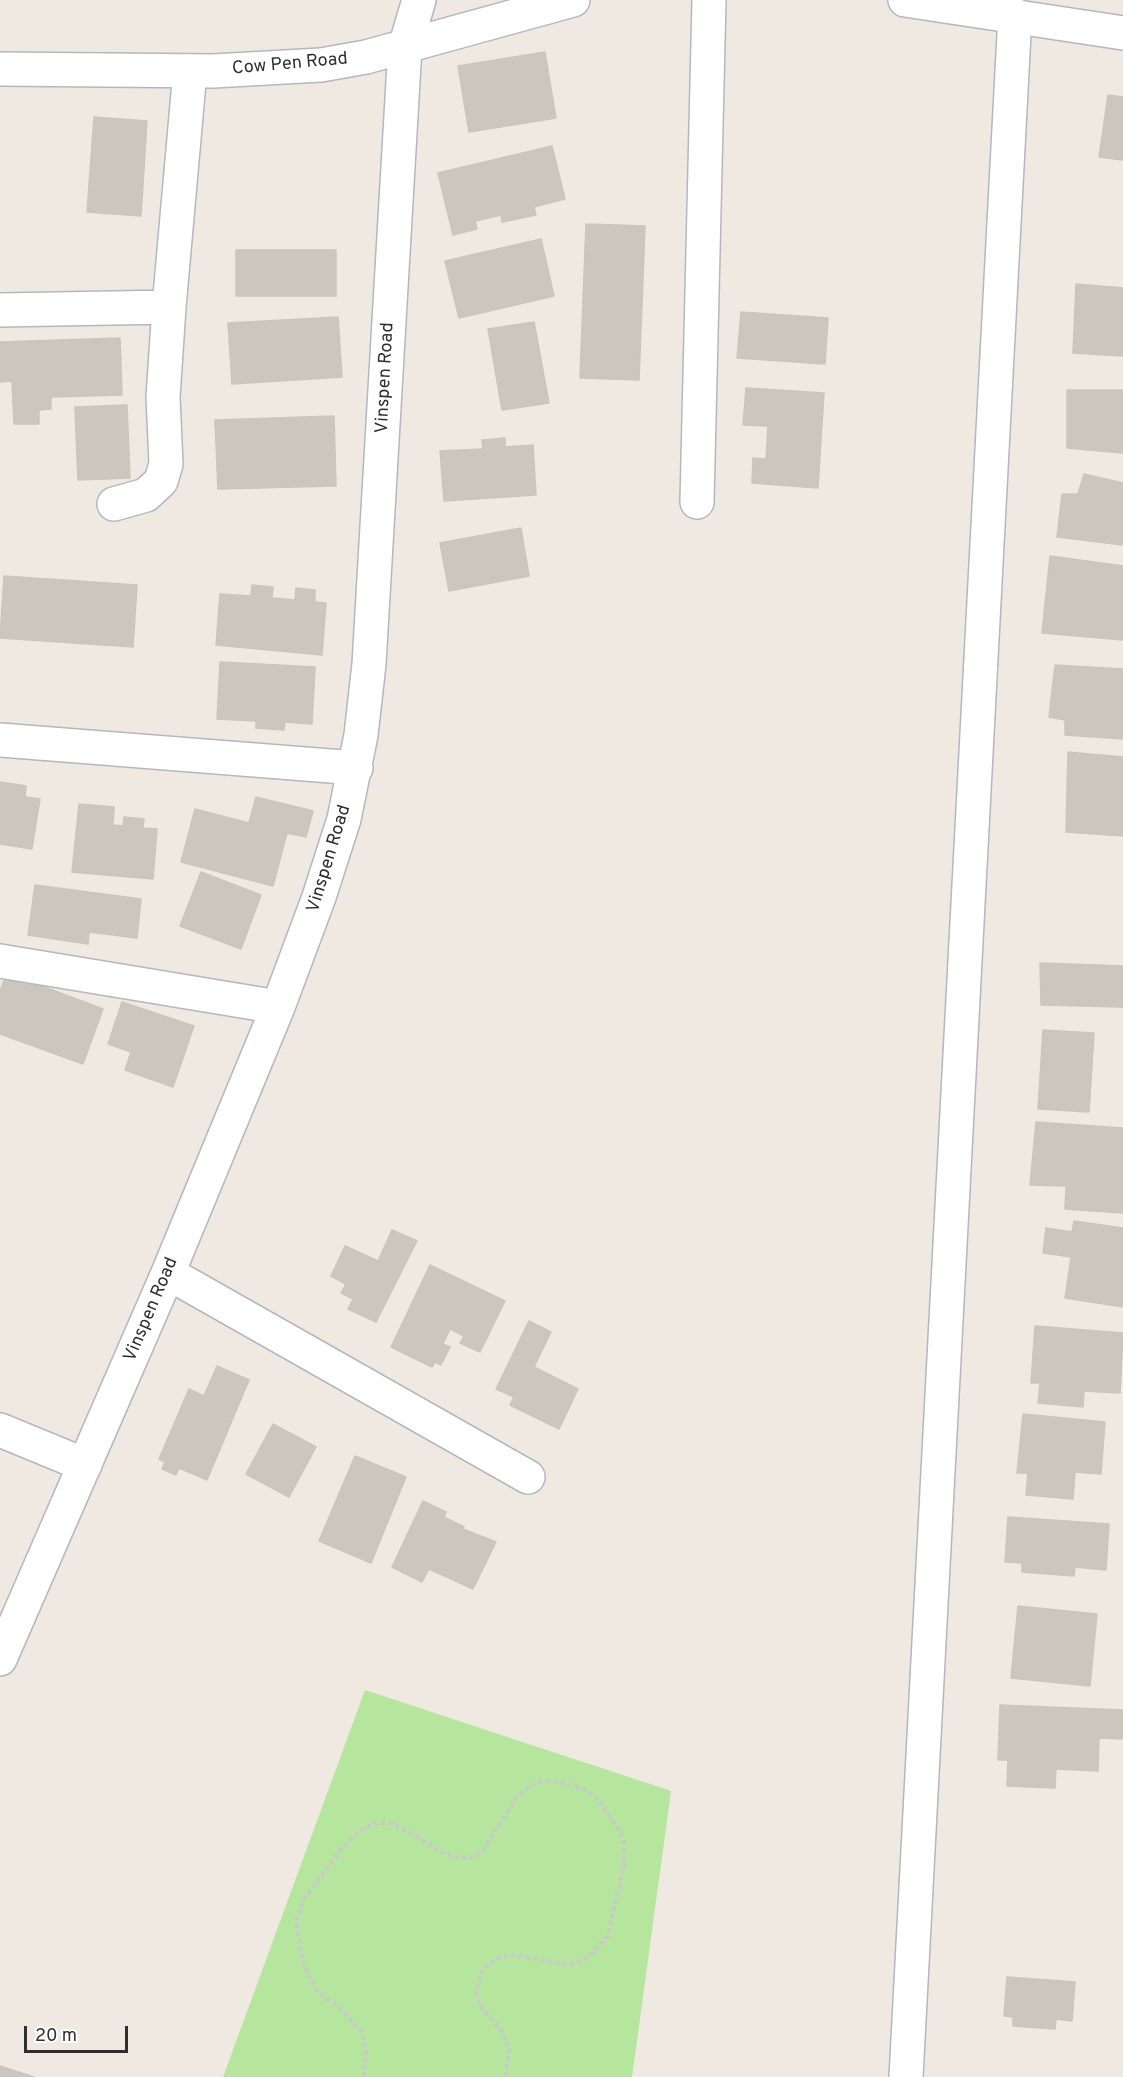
<!DOCTYPE html>
<style>
body{margin:0}
#map{position:relative;width:1123px;height:2077px;overflow:hidden;background:#efe9e1;font-family:Overpass,sans-serif}
canvas{display:block}
.scale{position:absolute;left:24px;top:2026px;width:104px;height:27px;box-sizing:border-box;border:3px solid #2e2e2e;border-top:0;padding-left:8px;font-size:18px;line-height:21px;white-space:nowrap;color:#2e2e2e;-webkit-text-stroke:4px #fff;paint-order:stroke}
</style>
<div id="map">
<canvas width="1123" height="2077"></canvas>
<div class="scale">20 m</div>
</div>
<script>
const ctx = document.querySelector('canvas').getContext('2d');
ctx.lineJoin = 'round';
function fillPath(path, color) {
  ctx.fillStyle = color;
  ctx.fill(path, 'evenodd');
}
function toPath(rows) {
  const path = new Path2D();
  for (const r of rows) {
    path.moveTo(r[0], r[1]);
    for (let i = 2; i < r.length; i += 2) path.lineTo(r[i], r[i + 1]);
  }
  return path;
}
function stroke(path, color, width, dash) {
  ctx.strokeStyle = color;
  ctx.lineWidth = width;
  ctx.lineCap = dash ? 'butt' : 'round';
  ctx.setLineDash(dash || []);
  ctx.stroke(path);
}
function label(font, color, halo, rows, align = 'center') {
  ctx.font = font + ' Overpass,sans-serif';
  ctx.lineWidth = 6;
  ctx.setLineDash([]);
  ctx.textBaseline = 'middle';
  ctx.strokeStyle = halo;
  ctx.fillStyle = color;
  for (const [text, x, y, turn = 0] of rows) {
    ctx.save();
    ctx.translate(x, y);
    ctx.rotate((+turn || 0) * Math.PI / 180);
    ctx.textAlign = isNaN(turn) ? turn : align;
    if (halo) ctx.strokeText(text, 0, 0);
    ctx.fillText(text, 0, 0);
    ctx.restore();
  }
}
const green = toPath([
 [365,1690,671,1791,632,2077,223,2077]
]);
const building = toPath([
 [545,52,556,118,469,132,458,66,545,52],
 [1108,95,1123,97,1123,160,1099,157,1108,95],
 [94,117,147,121,141,216,87,212,94,117],
 [552,146,565,199,534,207,536,215,502,222,501,215,475,221,477,229,453,235,438,173,552,146],
 [586,224,645,226,639,380,580,378,586,224],
 [541,239,554,296,459,318,445,261,541,239],
 [236,250,336,250,336,296,236,296,236,250],
 [1076,284,1123,288,1123,356,1073,353,1076,284],
 [741,312,828,318,825,364,737,358,741,312],
 [338,317,342,377,232,384,228,323,338,317],
 [534,322,549,403,502,410,488,329,534,322],
 [120,338,122,395,51,397,51,409,39,410,39,424,14,424,12,381,0,382,0,342,120,338],
 [746,388,824,393,818,488,752,483,753,458,766,459,768,426,743,425,746,388],
 [1067,390,1123,390,1123,453,1067,448,1067,390],
 [127,405,130,478,78,480,75,407,127,405],
 [334,416,336,486,218,489,215,420,334,416],
 [505,438,505,447,533,445,536,495,444,501,440,451,483,449,482,440,505,438],
 [1084,474,1123,483,1123,545,1057,537,1062,494,1078,494,1084,474],
 [521,528,529,576,449,591,440,543,521,528],
 [1050,556,1123,566,1123,640,1042,633,1050,556],
 [4,576,137,585,133,647,0,638,4,576],
 [252,585,273,587,272,598,295,600,296,588,315,590,315,602,326,603,322,655,216,645,220,594,251,596,252,585],
 [220,662,315,667,312,724,285,722,284,730,256,728,256,721,217,719,220,662],
 [1055,665,1123,669,1123,739,1065,735,1065,720,1049,717,1055,665],
 [1068,752,1123,757,1123,836,1066,832,1068,752],
 [0,782,26,786,25,797,40,799,32,849,0,844,0,782],
 [256,797,313,811,306,837,287,833,273,886,181,862,195,809,249,823,256,797],
 [79,804,114,807,113,825,123,826,124,817,144,819,143,828,157,829,153,879,72,872,79,804],
 [201,872,261,895,241,949,180,926,201,872],
 [35,885,141,899,137,938,89,932,88,944,28,935,35,885],
 [1040,963,1123,966,1123,1007,1041,1005,1040,963],
 [7,973,103,1009,83,1064,0,1034,0,991,7,973],
 [122,1002,194,1026,173,1087,125,1070,131,1052,108,1044,122,1002],
 [1043,1030,1094,1033,1089,1112,1038,1109,1043,1030],
 [1036,1122,1123,1128,1123,1213,1065,1209,1066,1186,1030,1185,1036,1122],
 [1074,1221,1123,1228,1123,1307,1065,1298,1071,1257,1043,1253,1046,1228,1072,1232,1074,1221],
 [392,1230,417,1241,376,1322,348,1309,353,1299,341,1293,346,1284,331,1276,345,1246,378,1261,392,1230],
 [430,1265,505,1301,480,1352,460,1343,464,1336,450,1329,443,1344,450,1347,441,1365,435,1362,432,1367,391,1347,430,1265],
 [529,1321,551,1332,534,1367,578,1389,559,1429,510,1405,514,1397,496,1389,529,1321],
 [1035,1326,1123,1333,1120,1393,1084,1391,1083,1407,1038,1403,1040,1383,1031,1383,1035,1326],
 [217,1366,249,1380,207,1480,179,1468,176,1475,162,1469,165,1462,159,1459,189,1389,204,1396,217,1366],
 [1023,1414,1105,1422,1101,1474,1075,1472,1073,1499,1026,1495,1028,1473,1017,1473,1023,1414],
 [273,1424,316,1447,289,1497,246,1474,273,1424],
 [355,1456,406,1477,371,1563,319,1541,355,1456],
 [423,1501,446,1512,444,1517,464,1527,463,1529,496,1542,473,1589,429,1569,422,1582,392,1567,423,1501],
 [1008,1517,1109,1524,1106,1570,1075,1567,1074,1576,1022,1572,1022,1563,1005,1562,1008,1517],
 [1018,1606,1097,1614,1090,1686,1011,1678,1018,1606],
 [1000,1705,1123,1710,1122,1739,1099,1738,1098,1771,1056,1769,1055,1788,1007,1786,1008,1760,998,1760,1000,1705],
 [1007,1977,1075,1982,1072,2021,1056,2019,1055,2029,1013,2026,1013,2017,1004,2016,1007,1977],
 [0,2066,34,2077,0,2077,0,2066]
]);
const path = toPath([
 [364,2077,366,2052,362,2033,344,2012,316,1990,304,1965,296,1922,304,1899,344,1846,361,1830,374,1823,391,1823,404,1829,445,1854,462,1858,475,1857,485,1847,517,1797,530,1786,541,1781,554,1781,582,1788,597,1798,620,1832,624,1843,624,1865,608,1936,587,1959,568,1965,514,1955,497,1958,483,1969,476,1993,481,2007,503,2033,509,2050,505,2077]
]);
const street = toPath([
 [0,310,169,307,190,71],
 [697,502,709,0],
 [114,504,146,495,161,481,166,464,163,397,169,307],
 [0,740,356,768],
 [0,961,278,1007],
 [168,1273,528,1477],
 [0,1430,85,1465],
 [0,1659,168,1273,278,1007,319,897,344,819,361,735,369,664,405,47,419,0],
 [906,2077,1015,15]
]);
const secondary = toPath([
 [905,0,1123,33],
 [0,69,213,71,321,65,366,57,573,0]
]);
const streetNames = [
 ["Cow Pen Road",290,65,-5],
 ["Vinspen Road",386,378,-87],
 ["Vinspen Road",330,859,-73],
 ["Vinspen Road",152,1310,-67]
];
fillPath(green, '#b6e59e');
fillPath(building, '#cbc7bf');
stroke(building, '#cbc5ba', 1.5);
stroke(street, '#b4b7c1', 36);
stroke(secondary, '#b4b7c1', 36);
stroke(path, '#c9c9c9', 4, [4.5, 3]);
stroke(street, '#fff', 33);
stroke(secondary, '#fff', 33);
label('18px', '#2e2e2e', '#fff', streetNames);
</script>
